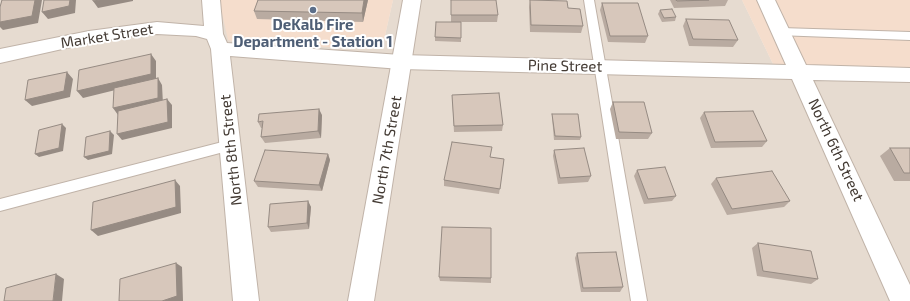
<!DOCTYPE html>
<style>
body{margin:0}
canvas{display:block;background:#f2eae3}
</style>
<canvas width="910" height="301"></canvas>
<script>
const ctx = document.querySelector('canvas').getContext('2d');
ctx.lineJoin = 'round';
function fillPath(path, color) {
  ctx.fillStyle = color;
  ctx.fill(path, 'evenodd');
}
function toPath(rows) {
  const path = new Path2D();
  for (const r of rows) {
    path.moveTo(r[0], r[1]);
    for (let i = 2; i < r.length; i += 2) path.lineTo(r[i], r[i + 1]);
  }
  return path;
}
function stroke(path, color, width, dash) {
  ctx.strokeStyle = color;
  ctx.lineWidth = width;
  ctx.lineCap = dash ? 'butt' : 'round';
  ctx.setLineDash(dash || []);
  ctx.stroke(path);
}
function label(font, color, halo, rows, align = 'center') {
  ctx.font = font + ' "Exo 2",sans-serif';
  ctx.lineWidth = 4;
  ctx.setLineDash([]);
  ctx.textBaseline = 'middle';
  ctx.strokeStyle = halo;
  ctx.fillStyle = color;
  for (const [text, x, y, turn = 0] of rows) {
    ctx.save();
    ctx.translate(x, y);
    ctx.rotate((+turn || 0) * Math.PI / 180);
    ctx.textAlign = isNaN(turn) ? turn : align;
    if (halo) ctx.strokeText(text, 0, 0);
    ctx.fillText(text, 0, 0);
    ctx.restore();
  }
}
const residential = toPath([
 [0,0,219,0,382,49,393,0,742,0,773,64,910,68,910,301,0,301]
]);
const commercial = toPath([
 [219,0,393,0,382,49,243,44,228,40],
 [742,0,910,0,910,69,773,64]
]);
const service = toPath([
 [584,0,594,0,647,301,631,301,584,0],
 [781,28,910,32,910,40,777,35,776,32,777,29,781,28],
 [230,140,235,141,236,145,235,149,0,211,0,199,230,140]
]);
const minor = toPath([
 [202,0,220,0,223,34,227,43,401,55,786,65,757,0,775,0,806,65,910,68,910,82,813,80,910,285,910,301,890,301,792,79,401,69,230,56,259,301,233,301,211,49,207,39,196,36,157,34,133,36,89,43,0,63,0,49,89,31,157,22,204,26,202,0]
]);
const tertiary = toPath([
 [403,0,421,0,374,301,348,301,403,0]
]);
const wall = toPath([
 [368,0,363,22,257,19,254,11],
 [451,0,498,15,497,22,451,22],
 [530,0,568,8,583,26,581,33,530,32,529,7],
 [670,0,728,0,725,6,674,8],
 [602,3,648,36,645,43,608,42,600,10],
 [660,10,676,17,675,21,662,22,658,14],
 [686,19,738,40,733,47,689,46,683,26],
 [461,22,461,42,435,41,435,37],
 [452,95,503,125,502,131,454,132],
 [613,102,652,133,648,139,616,139,610,109],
 [704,112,767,141,762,147,711,148,700,118],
 [552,114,581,137,580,140,554,140,552,117],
 [322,115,321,138,265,143,261,137,262,128,261,128,258,122],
 [890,148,910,148,910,181,894,181,880,156],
 [554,150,591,176,588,182,558,184,553,156],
 [328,154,330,160,322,191,258,187,254,181],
 [490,157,504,159,499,194,444,186,444,180],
 [637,170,676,196,672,201,644,204,634,176],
 [716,178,790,201,784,207,727,215,711,184],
 [308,201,311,207,309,229,271,232,268,227],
 [758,243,818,279,811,284,757,276,752,248],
 [577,253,623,287,620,292,581,292,575,258],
 [439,277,491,278,491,283,440,281]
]);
const shadedWall = toPath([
 [35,0,42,0,38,23,3,30,0,27,0,22],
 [70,0,76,0,75,13,48,19,42,12],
 [100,0,133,0,133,1,98,8,93,1],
 [364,0,368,0,363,22,362,13],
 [151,54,156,61,156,80,83,98,77,91],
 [67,72,73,79,70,97,32,106,25,100],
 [158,78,162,85,163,104,118,115,113,108],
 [167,99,172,105,172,128,122,140,117,134],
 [319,109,322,115,321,138,318,131],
 [62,124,66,128,63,151,39,157,35,154],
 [110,131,114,135,112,154,88,160,84,157],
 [328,154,330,160,322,191,319,185],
 [175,180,180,186,181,213,98,236,91,230],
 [308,201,311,207,309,229,307,223],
 [176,263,182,267,183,301,162,301],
 [56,274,64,279,62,301,53,301]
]);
const building = toPath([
 [2,0,35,0,32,16,0,22,0,7,2,0],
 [44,0,70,0,69,6,42,12,44,0],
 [93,0,100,0,93,1,93,0],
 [258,0,364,0,362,13,254,11,258,0],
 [451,0,496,0,498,15,451,15,451,0],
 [530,0,567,1,568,8,580,9,583,26,531,25,530,0],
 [676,0,709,0,677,1,676,0],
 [602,3,638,3,648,36,610,36,602,3],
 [672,9,676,17,664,18,660,10,672,9],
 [686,19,729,20,738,40,693,39,686,19],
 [436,22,461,22,461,38,435,37,436,22],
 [151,54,151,74,77,91,79,70,151,54],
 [67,72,64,91,25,100,28,80,67,72],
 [158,78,158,98,113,108,114,88,158,78],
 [499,93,503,125,454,126,452,95,499,93],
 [167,99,168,122,117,134,118,111,167,99],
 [613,102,644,102,652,133,619,132,613,102],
 [319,109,318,131,261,137,263,121,258,122,259,114,319,109],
 [753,111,767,141,715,142,704,112,753,111],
 [552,114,578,114,581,137,555,136,552,114],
 [62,124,59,148,35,154,39,130,62,124],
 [110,131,109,151,84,157,86,137,110,131],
 [452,142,492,147,490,157,504,159,500,189,444,180,452,142],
 [584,148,591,176,560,178,554,150,584,148],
 [890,148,910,148,910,173,904,173,890,148],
 [265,150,328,154,319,185,254,181,265,150],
 [665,167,676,196,648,199,637,170,665,167],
 [772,171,790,201,732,209,716,178,772,171],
 [175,180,176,207,91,230,93,202,175,180],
 [308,201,307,223,268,227,270,204,308,201],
 [442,227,491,228,491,278,439,277,442,227],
 [758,243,811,251,818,279,763,271,758,243],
 [616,252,623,287,583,288,577,253,616,252],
 [176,263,177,296,162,301,119,301,120,279,176,263],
 [56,274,53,301,4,301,6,288,56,274]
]);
const markers = [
 [313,10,4,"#5c6f8a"]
];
const serviceNames = [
 ["DeKalb Fire",313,25],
 ["Department - Station 1",313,42]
];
const streetNames = [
 ["Market Street",107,36,-9],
 ["Pine Street",565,66,1],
 ["North 8th Street",231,150,-96],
 ["North 7th Street",387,150,-80],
 ["North 6th Street",836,150,65]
];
fillPath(residential, '#e6dbd0');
fillPath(commercial, '#f5ddcc');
stroke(service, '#c0b3a8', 2);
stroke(minor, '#c0b3a8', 2);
stroke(tertiary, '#c0b3a8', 2);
fillPath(service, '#fff');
fillPath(minor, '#fff');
fillPath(tertiary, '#fff');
fillPath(wall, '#b9aba1');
fillPath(shadedWall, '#968b83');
fillPath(building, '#d7c7bb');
stroke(building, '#968b83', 1);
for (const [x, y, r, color] of markers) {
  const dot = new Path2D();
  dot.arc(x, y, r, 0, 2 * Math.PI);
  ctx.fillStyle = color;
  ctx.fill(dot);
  stroke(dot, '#fff', 1.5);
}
label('bold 15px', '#4e5e75', '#fff', serviceNames);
label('15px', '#433a33', '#fff', streetNames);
</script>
